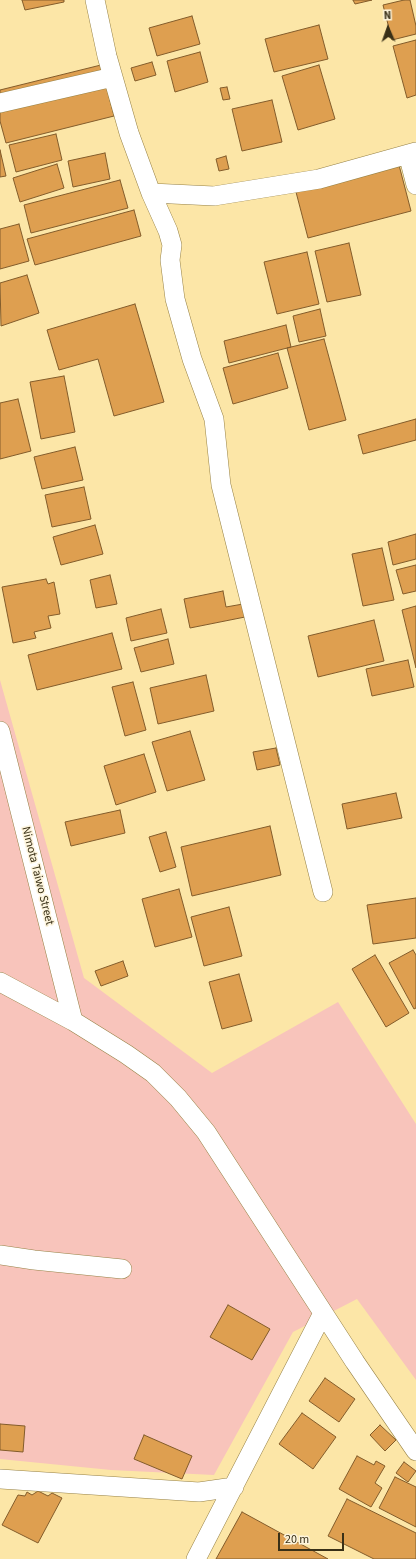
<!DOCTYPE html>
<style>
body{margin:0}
#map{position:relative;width:416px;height:1559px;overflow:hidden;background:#fce6a7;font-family:"Source Sans 3",sans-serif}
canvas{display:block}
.north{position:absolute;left:368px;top:8px;width:40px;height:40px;-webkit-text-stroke:3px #fdf4dc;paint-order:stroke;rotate:358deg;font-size:11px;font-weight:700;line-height:16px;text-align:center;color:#393017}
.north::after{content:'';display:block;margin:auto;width:14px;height:18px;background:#393017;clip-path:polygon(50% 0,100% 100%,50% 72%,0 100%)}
.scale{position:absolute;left:278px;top:1533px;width:66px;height:18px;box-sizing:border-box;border:2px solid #393017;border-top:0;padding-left:5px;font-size:12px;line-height:14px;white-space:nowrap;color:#393017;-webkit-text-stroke:3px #fdf4dc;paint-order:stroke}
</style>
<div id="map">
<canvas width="416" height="1559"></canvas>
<div class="north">N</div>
<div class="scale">20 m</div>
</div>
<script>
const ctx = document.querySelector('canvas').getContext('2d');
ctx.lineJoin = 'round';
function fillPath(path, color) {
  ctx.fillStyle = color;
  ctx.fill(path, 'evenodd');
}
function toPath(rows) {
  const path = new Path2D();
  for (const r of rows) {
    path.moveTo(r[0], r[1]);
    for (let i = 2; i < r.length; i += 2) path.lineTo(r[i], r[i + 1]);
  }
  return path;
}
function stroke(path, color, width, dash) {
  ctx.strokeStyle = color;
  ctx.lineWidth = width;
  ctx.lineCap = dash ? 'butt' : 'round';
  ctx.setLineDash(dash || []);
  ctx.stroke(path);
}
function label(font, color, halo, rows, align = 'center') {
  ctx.font = font + ' "Source Sans 3",sans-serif';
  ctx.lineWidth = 3;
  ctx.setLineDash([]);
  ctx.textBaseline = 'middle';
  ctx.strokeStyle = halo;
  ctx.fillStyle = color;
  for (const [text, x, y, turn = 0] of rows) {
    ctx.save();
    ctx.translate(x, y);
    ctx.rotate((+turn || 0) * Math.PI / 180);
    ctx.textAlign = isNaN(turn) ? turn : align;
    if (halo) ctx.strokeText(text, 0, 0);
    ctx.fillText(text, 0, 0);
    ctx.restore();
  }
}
const green = toPath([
 [0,680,84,978,212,1073,338,1002,416,1124,416,1380,357,1299,293,1332,214,1475,111,1470,0,1459]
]);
const building = toPath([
 [22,0,64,0,64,2,25,10,22,0],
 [353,0,372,0,355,4,353,0],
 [404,0,410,0,416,26,416,34,392,40,383,5,404,0],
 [192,16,200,44,157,56,149,28,192,16],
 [319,25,328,59,274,72,265,39,319,25],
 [416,40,416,95,407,98,393,46,416,40],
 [200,52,208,82,175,92,167,61,200,52],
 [152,62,156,75,135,81,131,68,152,62],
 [101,65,114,116,6,143,0,121,0,90,101,65],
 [319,65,335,119,298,130,282,76,319,65],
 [227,87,230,99,223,100,220,88,227,87],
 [272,100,282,142,242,151,232,109,272,100],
 [56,134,62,160,16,172,9,145,56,134],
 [0,150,6,176,0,177,0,150],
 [105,153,110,179,73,187,68,161,105,153],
 [226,156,229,169,219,171,216,159,226,156],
 [57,164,64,188,20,202,13,178,57,164],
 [399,165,411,211,308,238,296,192,399,165],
 [120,180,128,208,31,233,24,205,120,180],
 [134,210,141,236,35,265,27,239,134,210],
 [19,224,29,261,0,269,0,229,19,224],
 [349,243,361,295,327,302,315,251,349,243],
 [307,252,319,304,277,314,264,262,307,252],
 [27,275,39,313,1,326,0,283,27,275],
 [135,304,164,402,114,416,98,359,59,370,47,330,135,304],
 [320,309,326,336,299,342,293,316,320,309],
 [286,325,291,347,229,363,224,341,286,325],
 [324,339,346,420,309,430,287,348,324,339],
 [278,353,288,388,233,404,223,368,278,353],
 [64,376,75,432,41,439,30,382,64,376],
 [18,399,31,451,0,459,0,403,18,399],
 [416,419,416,440,363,454,358,435,416,419],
 [75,447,83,480,42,489,34,457,75,447],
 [84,487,91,519,52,527,45,495,84,487],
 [95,525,103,554,61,565,53,537,95,525],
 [416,534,416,559,393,565,388,542,416,534],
 [382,548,394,600,363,606,352,554,382,548],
 [416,565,416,591,403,594,396,570,416,565],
 [110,575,117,604,96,608,90,580,110,575],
 [46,579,48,584,54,582,60,614,48,616,51,628,34,632,36,638,13,643,2,587,46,579],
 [223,591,226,607,243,604,245,617,190,628,184,599,223,591],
 [416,606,416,668,402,610,416,606],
 [161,609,167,633,131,641,126,618,161,609],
 [374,620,384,661,318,677,308,636,374,620],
 [112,633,122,669,37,690,28,655,112,633],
 [168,639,174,664,141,672,134,648,168,639],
 [408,660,414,687,372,696,366,669,408,660],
 [206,675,214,711,158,724,150,688,206,675],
 [133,682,146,730,125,736,112,687,133,682],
 [190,731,205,780,167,791,152,742,190,731],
 [276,748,280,765,257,770,253,752,276,748],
 [144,754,156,792,116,805,104,766,144,754],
 [396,793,402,818,347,829,342,804,396,793],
 [120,810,125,833,71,846,65,822,120,810],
 [270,826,281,875,192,896,181,847,270,826],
 [166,832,176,867,160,872,149,837,166,832],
 [179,889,192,937,155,947,142,899,179,889],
 [416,898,416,938,373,944,367,905,416,898],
 [229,907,242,956,204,966,191,917,229,907],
 [413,950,416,955,416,1008,414,1009,389,963,413,950],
 [375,955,409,1013,386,1027,352,969,375,955],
 [123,961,128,976,101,986,95,971,123,961],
 [239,974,252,1021,222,1029,209,982,239,974],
 [228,1305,270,1329,252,1360,210,1337,228,1305],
 [325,1378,355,1399,339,1422,309,1401,325,1378],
 [302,1413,336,1437,313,1469,279,1444,302,1413],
 [0,1424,25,1426,23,1452,0,1450,0,1424],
 [380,1425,396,1440,385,1451,370,1435,380,1425],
 [144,1435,192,1456,182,1479,134,1459,144,1435],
 [357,1456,374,1465,376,1461,385,1466,375,1483,382,1488,371,1507,339,1489,357,1456],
 [404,1462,416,1471,408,1482,396,1473,404,1462],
 [395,1477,416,1487,416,1527,379,1508,395,1477],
 [38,1491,48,1496,52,1493,62,1498,38,1543,2,1525,18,1495,25,1496,27,1492,32,1495,38,1491],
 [347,1499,416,1533,416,1559,374,1559,328,1536,347,1499],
 [242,1512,328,1559,216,1559,242,1512]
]);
const street = toPath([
 [95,0,107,56,129,133,151,193,168,231,172,245,170,260,175,299,192,359,214,419,221,485,323,892],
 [0,103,113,77],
 [408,154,416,185],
 [151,193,214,196,319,179,416,152],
 [0,731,73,1021],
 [0,982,73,1021,126,1054,153,1073,178,1098,206,1132,355,1362,416,1451],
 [0,1255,34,1260,122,1269],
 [0,1479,199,1492,234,1487],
 [196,1559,323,1313]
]);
const streetNames = [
 ["Nimota Taiwo Street",37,876,76]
];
fillPath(green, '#f8c4bb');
fillPath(building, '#de9f50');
stroke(building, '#835c2b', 1);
stroke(street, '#978246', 20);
stroke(street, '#fff', 19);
label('12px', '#393017', '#fdf4dc', streetNames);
</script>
